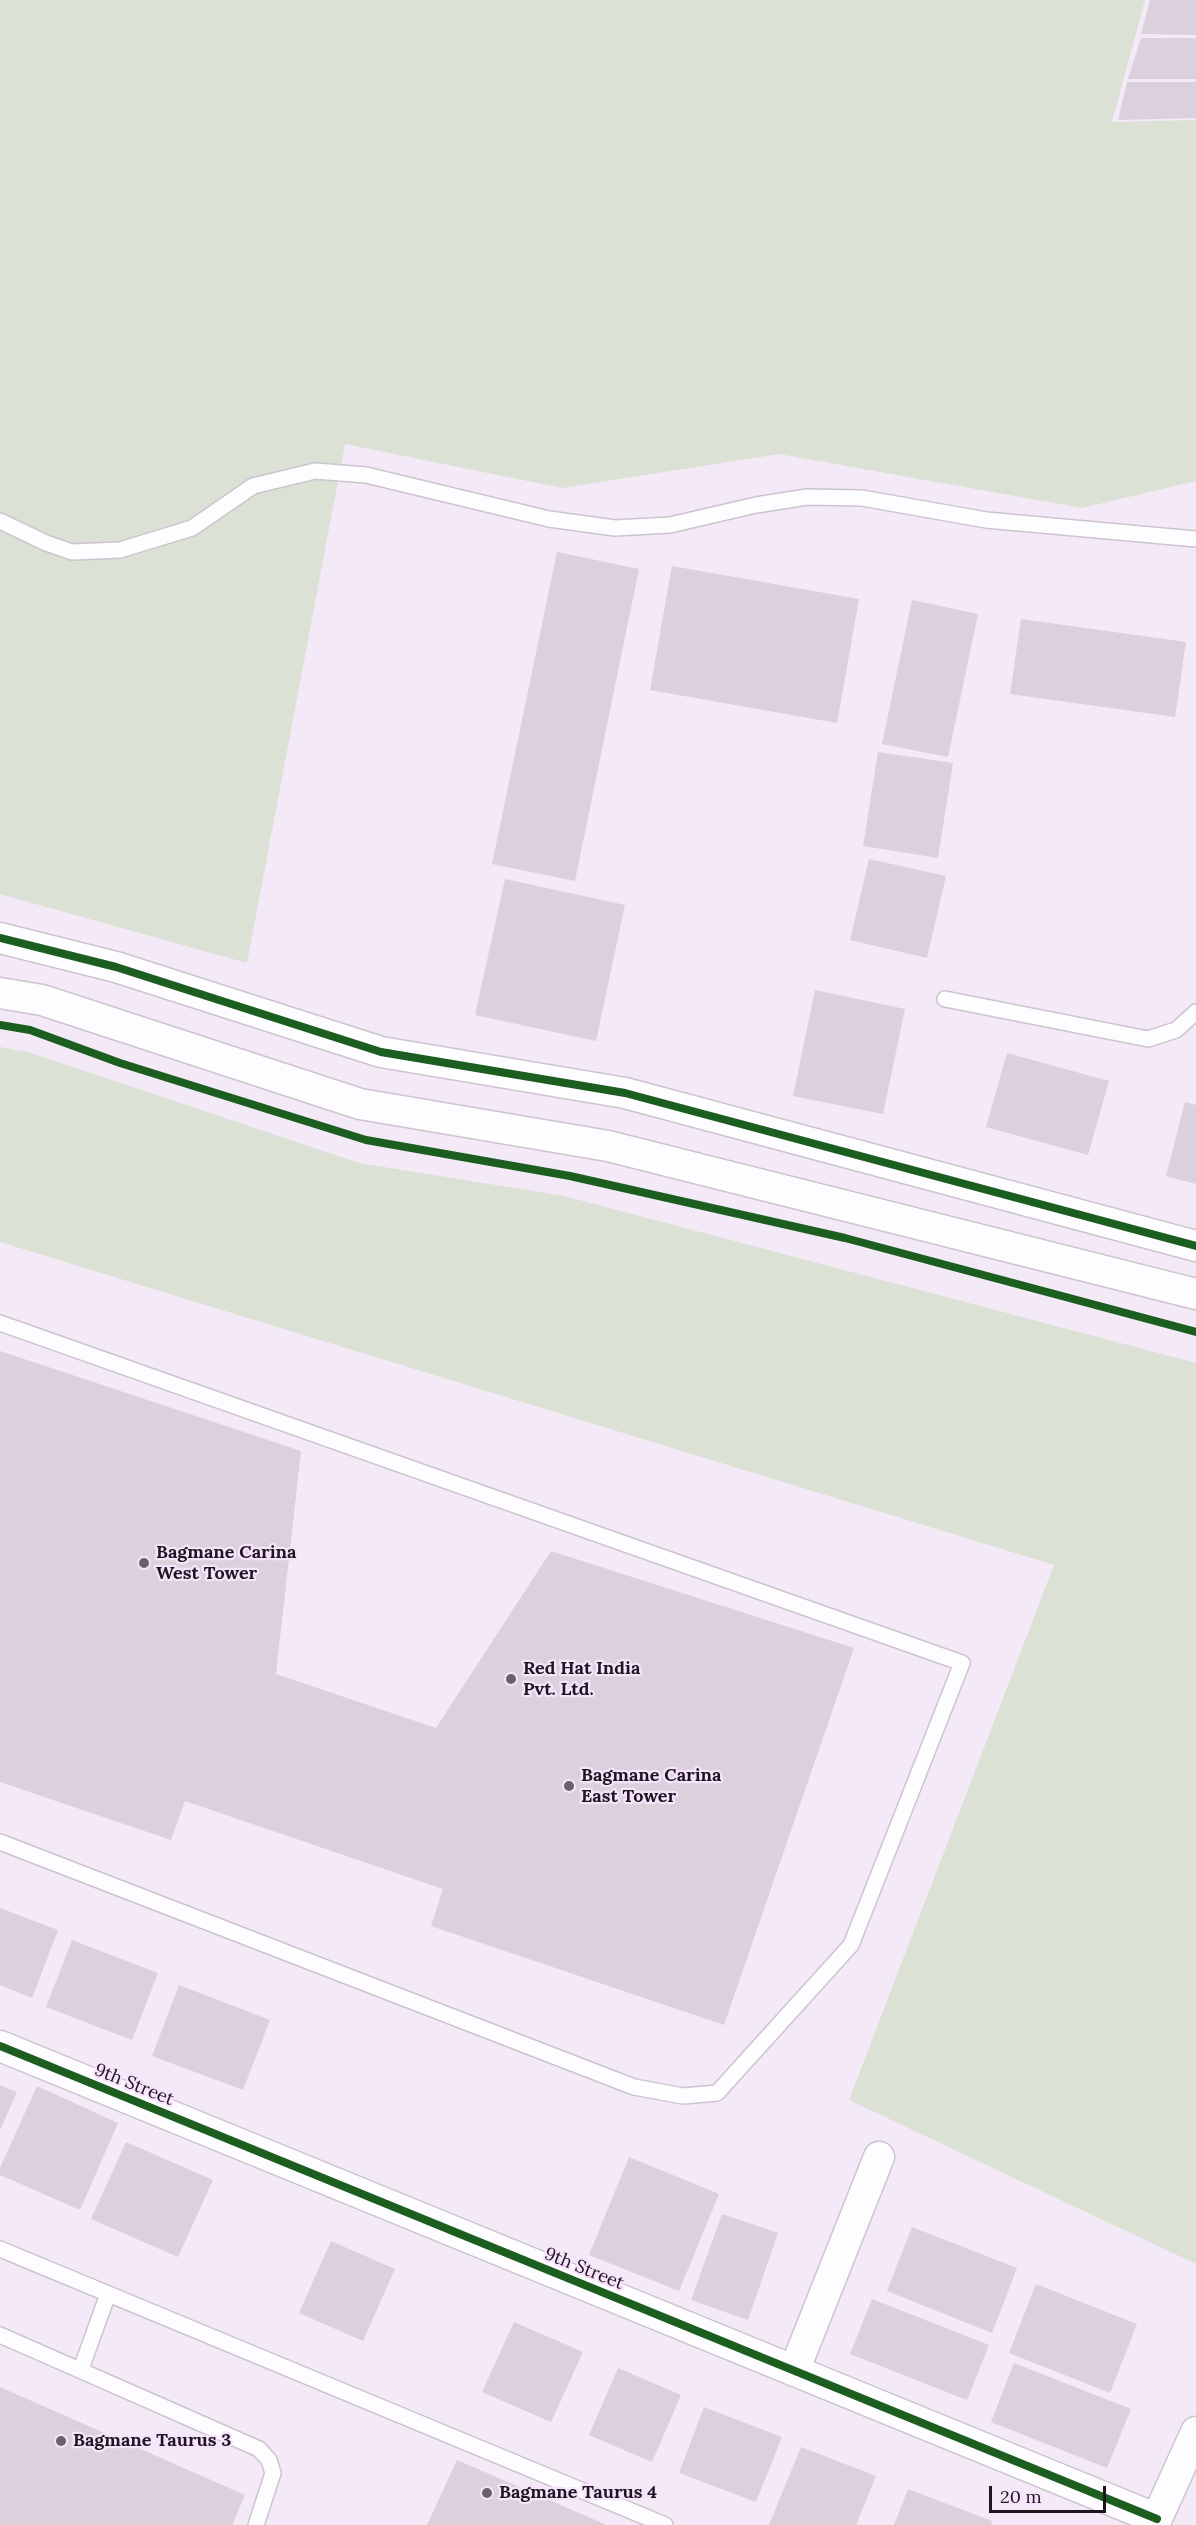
<!DOCTYPE html>
<style>
body{margin:0}
#map{position:relative;width:1196px;height:2525px;overflow:hidden;background:#f4e9f6;font-family:Lora,serif}
canvas{display:block}
.scale{position:absolute;left:989px;top:2486px;width:117px;height:27px;box-sizing:border-box;border:3px solid #1e161f;border-top:0;padding-left:8px;font-size:18px;line-height:21px;white-space:nowrap;color:#1e161f;-webkit-text-stroke:4px #f8e3fc;paint-order:stroke}
</style>
<div id="map">
<canvas width="1196" height="2525"></canvas>
<div class="scale">20 m</div>
</div>
<script>
const ctx = document.querySelector('canvas').getContext('2d');
ctx.lineJoin = 'round';
function fillPath(path, color) {
  ctx.fillStyle = color;
  ctx.fill(path, 'evenodd');
}
function toPath(rows) {
  const path = new Path2D();
  for (const r of rows) {
    path.moveTo(r[0], r[1]);
    for (let i = 2; i < r.length; i += 2) path.lineTo(r[i], r[i + 1]);
  }
  return path;
}
function stroke(path, color, width, dash) {
  ctx.strokeStyle = color;
  ctx.lineWidth = width;
  ctx.lineCap = dash ? 'butt' : 'round';
  ctx.setLineDash(dash || []);
  ctx.stroke(path);
}
function label(font, color, halo, rows, align = 'center') {
  ctx.font = font + ' Lora,serif';
  ctx.lineWidth = 4.5;
  ctx.setLineDash([]);
  ctx.textBaseline = 'middle';
  ctx.strokeStyle = halo;
  ctx.fillStyle = color;
  for (const [text, x, y, turn = 0] of rows) {
    ctx.save();
    ctx.translate(x, y);
    ctx.rotate((+turn || 0) * Math.PI / 180);
    ctx.textAlign = isNaN(turn) ? turn : align;
    if (halo) ctx.strokeText(text, 0, 0);
    ctx.fillText(text, 0, 0);
    ctx.restore();
  }
}
const green = toPath([
 [0,0,1145,0,1112,122,1196,120,1196,481,1082,508,779,454,562,488,345,444,247,963,0,894],
 [0,1047,28,1052,359,1163,564,1196,1196,1363,1196,2264,849,2100,1054,1565,0,1242]
]);
const building = toPath([
 [1150,0,1196,0,1196,35,1141,34],
 [1141,38,1196,38,1196,79,1128,79],
 [1127,82,1196,82,1196,118,1118,120],
 [557,552,639,569,575,881,492,864],
 [672,566,859,599,837,723,650,690],
 [912,600,978,614,948,757,882,744],
 [1021,619,1186,642,1175,717,1010,694],
 [878,752,953,763,938,858,863,846],
 [869,859,946,876,927,958,850,940],
 [505,879,625,905,596,1041,475,1015],
 [815,990,905,1009,883,1114,793,1096],
 [1007,1053,1109,1081,1088,1155,986,1127],
 [1185,1102,1196,1105,1196,1184,1166,1176],
 [0,1351,301,1451,276,1674,436,1728,551,1551,854,1648,724,2025,431,1926,443,1889,185,1801,171,1840,0,1782],
 [0,1908,58,1930,32,1998,0,1985],
 [72,1940,158,1973,132,2040,46,2007],
 [179,1985,270,2020,243,2090,152,2056],
 [0,2085,17,2092,0,2130],
 [37,2086,118,2123,80,2210,0,2175,0,2168],
 [126,2142,213,2180,178,2257,91,2219],
 [629,2157,719,2194,679,2291,589,2255],
 [722,2214,778,2233,748,2320,691,2300],
 [912,2227,1017,2268,992,2333,887,2291],
 [331,2241,395,2269,363,2341,299,2313],
 [1036,2284,1137,2324,1110,2393,1009,2353],
 [872,2299,989,2345,967,2400,850,2354],
 [514,2322,583,2352,551,2422,482,2392],
 [1014,2363,1131,2409,1107,2468,991,2422],
 [618,2368,681,2395,652,2462,589,2435],
 [0,2387,245,2495,232,2525,0,2525],
 [704,2407,782,2437,756,2502,679,2473],
 [801,2447,876,2476,856,2525,769,2525],
 [457,2460,607,2525,427,2525],
 [908,2489,992,2521,991,2525,894,2525]
]);
const lane = toPath([
 [0,521,46,543,72,552,120,550,192,528,253,486,315,471,366,475,549,519,615,528,670,525,756,505,807,497,862,498,986,520,1196,539],
 [945,999,1148,1039,1176,1030,1196,1012],
 [0,1323,962,1663,851,1945,717,2093,683,2096,634,2087,0,1842],
 [0,2249,665,2525],
 [0,2335,259,2449,269,2460,273,2473,256,2525],
 [81,2369,108,2294]
]);
const street = toPath([
 [0,938,116,967,381,1052,625,1093,1196,1246],
 [0,993,42,1000,360,1104,608,1146,1196,1294],
 [0,2046,1157,2519],
 [794,2371,879,2157],
 [1154,2525,1196,2432]
]);
const cycleway = toPath([
 [0,938,116,967,381,1052,625,1093,1196,1246],
 [0,1025,30,1030,120,1063,366,1140,570,1176,845,1238,1196,1332],
 [0,2046,1157,2519]
]);
const markers = [
 [144,1563,6,"#69606a"],
 [511,1679,6,"#69606a"],
 [569,1786,6,"#69606a"],
 [61,2441,6,"#69606a"],
 [487,2493,6,"#69606a"]
];
const poiNames = [
 ["Bagmane Carina",156,1553],
 ["West Tower",156,1574],
 ["Red Hat India",523,1669],
 ["Pvt. Ltd.",523,1690],
 ["Bagmane Carina",581,1776],
 ["East Tower",581,1797],
 ["Bagmane Taurus 3",73,2441],
 ["Bagmane Taurus 4",499,2493]
];
const streetNames = [
 ["9th Street",134,2085,22],
 ["9th Street",584,2269,22]
];
fillPath(green, '#dbe1d4');
fillPath(building, '#dad1dc');
stroke(lane, '#ccc4ce', 18);
stroke(street, '#ccc4ce', 33);
stroke(lane, '#fdfcfe', 15);
stroke(street, '#fdfcfe', 30);
stroke(cycleway, '#1b5e20', 8);
for (const [x, y, r, color] of markers) {
  const dot = new Path2D();
  dot.arc(x, y, r, 0, 2 * Math.PI);
  ctx.fillStyle = color;
  ctx.fill(dot);
  stroke(dot, '#f8e3fc', 2);
}
label('bold 18px', '#1e161f', '#f8e3fc', poiNames, 'left');
label('18px', '#1e161f', '#f8e3fc', streetNames);
</script>
